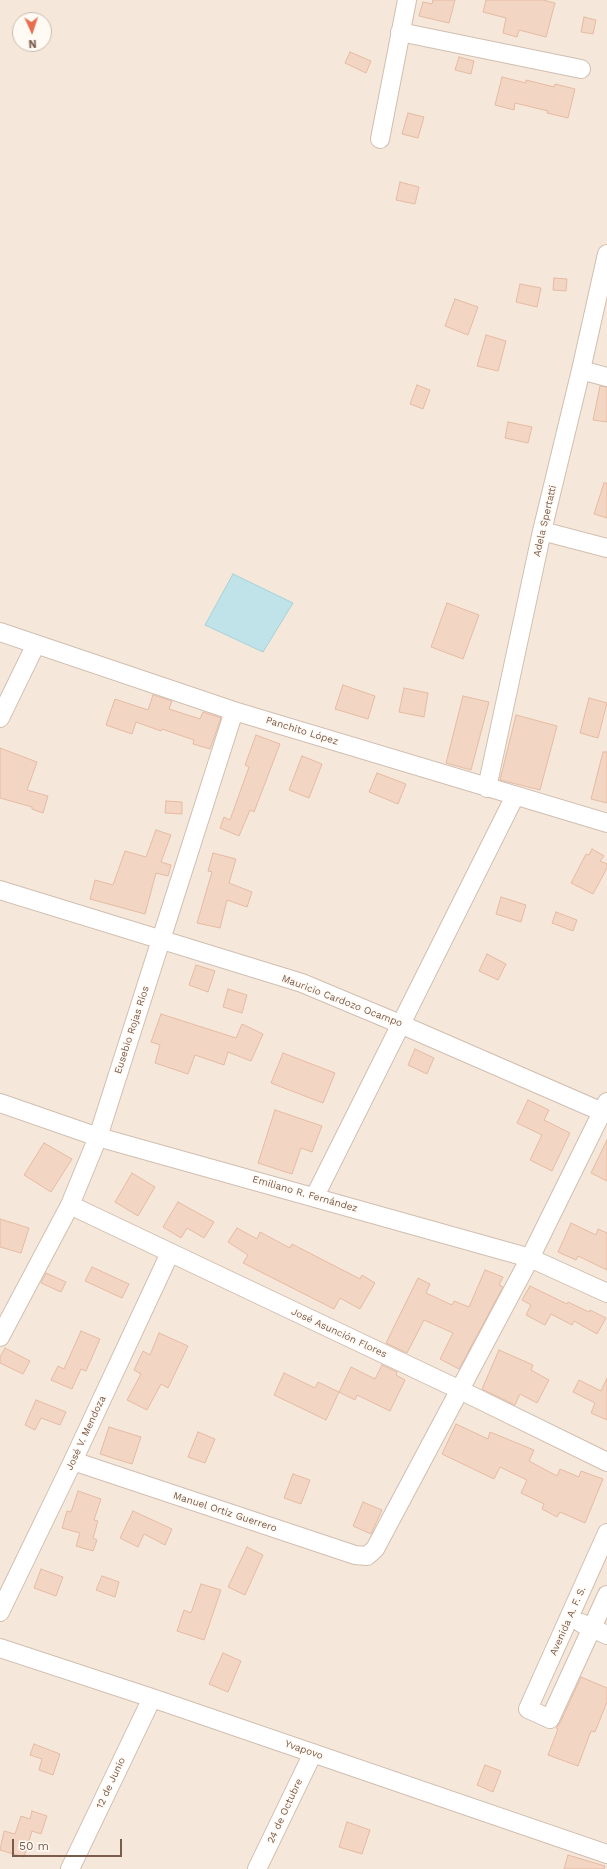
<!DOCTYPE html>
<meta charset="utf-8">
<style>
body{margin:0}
#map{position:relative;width:607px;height:1869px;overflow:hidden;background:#fdf6ec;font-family:"Work Sans",sans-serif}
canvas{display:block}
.north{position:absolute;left:12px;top:12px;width:40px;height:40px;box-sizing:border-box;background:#fffaf3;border:1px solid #cabbb1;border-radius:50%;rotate:177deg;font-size:11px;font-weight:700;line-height:16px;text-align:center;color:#7a5c4d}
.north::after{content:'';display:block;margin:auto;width:14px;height:18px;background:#e76f51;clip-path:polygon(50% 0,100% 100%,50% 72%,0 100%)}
.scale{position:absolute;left:12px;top:1839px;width:110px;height:18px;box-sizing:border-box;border:2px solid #7a5c4d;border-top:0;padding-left:5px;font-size:12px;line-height:14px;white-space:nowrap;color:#7a5c4d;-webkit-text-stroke:3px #fffaf3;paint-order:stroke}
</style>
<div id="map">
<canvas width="607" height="1869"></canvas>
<div class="north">N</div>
<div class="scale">50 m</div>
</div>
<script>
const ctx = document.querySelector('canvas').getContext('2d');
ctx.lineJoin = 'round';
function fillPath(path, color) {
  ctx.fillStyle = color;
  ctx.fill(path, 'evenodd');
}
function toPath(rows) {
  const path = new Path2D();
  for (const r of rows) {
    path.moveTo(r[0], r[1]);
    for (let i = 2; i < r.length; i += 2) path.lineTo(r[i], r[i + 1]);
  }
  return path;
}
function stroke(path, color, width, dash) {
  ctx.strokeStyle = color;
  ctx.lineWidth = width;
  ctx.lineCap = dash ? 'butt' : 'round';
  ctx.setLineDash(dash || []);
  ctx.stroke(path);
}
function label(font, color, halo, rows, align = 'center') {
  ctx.font = font + ' "Work Sans",sans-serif';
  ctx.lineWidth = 3;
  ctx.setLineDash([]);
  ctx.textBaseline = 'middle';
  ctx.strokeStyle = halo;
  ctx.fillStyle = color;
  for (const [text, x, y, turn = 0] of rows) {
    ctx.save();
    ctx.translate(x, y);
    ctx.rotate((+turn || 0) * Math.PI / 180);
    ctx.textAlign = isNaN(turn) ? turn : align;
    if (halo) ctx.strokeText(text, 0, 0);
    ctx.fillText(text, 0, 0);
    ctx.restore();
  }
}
const residential = toPath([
 [0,0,607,0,607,1869,0,1869],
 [20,20,44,20,44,44,20,44]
]);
const water = toPath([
 [233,574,293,603,263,652,205,625,233,574]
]);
const building = toPath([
 [433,0,455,0,449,23,419,16,423,2,432,4,433,0],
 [486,0,543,0,555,3,546,37,519,30,517,37,503,33,506,18,483,12,486,0],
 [584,17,596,20,593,34,581,32,584,17],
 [350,52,371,61,366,73,345,63,350,52],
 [459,57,474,61,471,74,455,70,459,57],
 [502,77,526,83,526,80,554,87,555,84,575,89,568,118,547,113,548,111,515,103,514,110,495,105,502,77],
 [408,113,424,117,418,138,402,134,408,113],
 [400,182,419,187,415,204,396,200,400,182],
 [554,278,567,279,566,291,553,290,554,278],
 [520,284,541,288,537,307,516,302,520,284],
 [455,299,478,307,468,335,445,326,455,299],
 [486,335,506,341,498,371,477,366,486,335],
 [417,385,430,390,423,409,410,404,417,385],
 [600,386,607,387,607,422,593,420,600,386],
 [508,422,532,427,528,443,505,438,508,422],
 [604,483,607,483,607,518,594,514,604,483],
 [447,603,479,615,463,659,431,647,447,603],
 [343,685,375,696,368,719,335,709,343,685],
 [404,688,428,693,424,717,399,712,404,688],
 [153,695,172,701,169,709,200,719,203,712,221,718,210,749,193,744,194,740,162,729,161,731,136,722,132,734,106,725,115,699,148,710,153,695],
 [463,696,489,702,471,770,446,763,463,696],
 [589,698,607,703,598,738,580,733,589,698],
 [516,715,557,726,540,790,500,780,516,715],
 [256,735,280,744,254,812,250,810,239,836,220,828,224,817,230,820,249,767,245,765,256,735],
 [0,748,37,762,27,790,48,796,43,813,32,809,32,807,0,798,0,748],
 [603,752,607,752,607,803,591,799,603,752],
 [302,756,322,764,309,798,289,790,302,756],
 [377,773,406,784,398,804,369,792,377,773],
 [166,801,182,802,182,814,165,813,166,801],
 [156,830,171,835,161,862,171,865,168,876,156,873,145,914,90,899,95,880,113,885,125,851,146,857,156,830],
 [592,849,604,856,600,861,607,864,607,868,593,894,571,883,586,854,589,855,592,849],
 [213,853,236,859,229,883,252,892,247,907,227,900,220,928,197,923,212,872,208,871,213,853],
 [501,897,526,905,521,922,496,914,501,897],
 [556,912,577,920,573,931,552,923,556,912],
 [487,954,506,964,498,980,479,971,487,954],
 [196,965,215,971,208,992,189,985,196,965],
 [228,989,247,995,242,1013,223,1007,228,989],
 [161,1014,236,1038,242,1024,263,1034,251,1061,228,1052,224,1065,195,1055,188,1074,155,1063,160,1045,151,1042,161,1014],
 [415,1049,434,1058,427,1074,408,1065,415,1049],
 [283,1053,335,1073,323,1103,271,1083,283,1053],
 [528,1100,549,1110,544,1120,570,1133,552,1171,530,1160,542,1135,517,1123,528,1100],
 [275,1110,322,1126,312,1152,301,1148,292,1174,258,1163,275,1110],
 [607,1140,607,1181,591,1173,607,1140],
 [44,1143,72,1159,51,1192,24,1175,44,1143],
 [132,1173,155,1187,138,1216,115,1202,132,1173],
 [178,1202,214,1222,204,1238,187,1228,181,1238,163,1227,178,1202],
 [0,1219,29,1228,21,1253,0,1247,0,1219],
 [571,1223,596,1235,598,1229,607,1233,607,1270,578,1256,576,1260,558,1252,571,1223],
 [237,1228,257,1239,260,1232,290,1248,292,1244,360,1279,362,1275,375,1283,360,1309,340,1298,334,1309,243,1263,248,1255,228,1242,237,1228],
 [92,1267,129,1284,122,1298,85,1281,92,1267],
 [485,1270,503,1277,499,1285,503,1287,459,1369,440,1359,453,1333,424,1320,407,1353,386,1343,418,1278,430,1284,426,1293,452,1305,454,1301,469,1307,485,1270],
 [46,1273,66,1282,61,1292,41,1283,46,1273],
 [530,1286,567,1304,568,1302,589,1312,590,1310,606,1318,597,1334,574,1321,572,1325,551,1314,545,1325,526,1315,531,1305,522,1300,530,1286],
 [81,1331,100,1339,86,1371,81,1369,72,1389,51,1380,58,1366,64,1369,81,1331],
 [159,1333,188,1346,168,1388,161,1384,147,1410,127,1400,141,1374,134,1370,143,1351,150,1355,159,1333],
 [5,1348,30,1361,23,1374,0,1363,0,1357,5,1348],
 [499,1350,533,1365,531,1370,549,1380,537,1403,520,1394,515,1405,482,1389,499,1350],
 [382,1365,397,1372,396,1375,405,1380,390,1411,357,1395,355,1400,339,1392,351,1367,375,1379,382,1365],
 [284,1373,315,1388,318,1382,339,1392,326,1420,274,1395,284,1373],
 [607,1378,607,1420,591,1413,595,1403,573,1392,579,1380,601,1391,607,1378],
 [36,1400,66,1412,60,1425,41,1418,35,1430,25,1425,36,1400],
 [456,1424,488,1439,490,1432,534,1450,529,1461,557,1476,560,1469,579,1477,581,1471,603,1479,585,1523,560,1512,557,1517,542,1509,544,1504,521,1493,527,1480,500,1467,494,1479,442,1454,456,1424],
 [109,1427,141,1437,132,1464,100,1454,109,1427],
 [198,1432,215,1439,205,1463,188,1457,198,1432],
 [293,1474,310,1480,301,1504,284,1498,293,1474],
 [78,1491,101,1499,94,1520,98,1521,93,1538,97,1540,93,1551,76,1546,80,1533,62,1528,67,1511,71,1512,78,1491],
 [363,1502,382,1510,371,1534,353,1526,363,1502],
 [133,1511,172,1529,165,1545,144,1534,138,1547,120,1538,133,1511],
 [247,1547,263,1555,245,1595,228,1587,247,1547],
 [41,1569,63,1577,56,1596,34,1588,41,1569],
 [102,1576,119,1582,115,1597,96,1590,102,1576],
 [201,1584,221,1590,204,1640,177,1631,184,1610,191,1613,201,1584],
 [223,1653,241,1661,228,1692,209,1684,223,1653],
 [581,1677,607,1688,607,1702,595,1732,591,1731,578,1766,548,1755,558,1729,556,1728,560,1723,581,1677],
 [34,1744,60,1754,53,1775,39,1770,42,1759,30,1755,34,1744],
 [485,1765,501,1771,493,1792,477,1785,485,1765],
 [32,1811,47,1816,41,1834,32,1831,24,1857,0,1850,4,1831,15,1834,21,1816,30,1819,32,1811],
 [347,1822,370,1830,362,1854,339,1847,347,1822],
 [568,1855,605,1866,604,1869,564,1869,568,1855]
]);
const street = toPath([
 [400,32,581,69],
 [380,139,407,0],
 [581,370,607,377],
 [542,531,607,548],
 [0,632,234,711,607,823],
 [0,718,36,644],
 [487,788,542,531,581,370,607,254],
 [0,890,302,983,400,1024,607,1114],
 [0,1103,98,1137,530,1258,607,1293],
 [315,1196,515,796],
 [70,1205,460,1390,607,1462],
 [0,1337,70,1205,98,1137,234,711],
 [73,1461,355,1555,367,1556,375,1549,530,1258,607,1102],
 [607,1533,528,1709,550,1719,607,1595],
 [0,1612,73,1461,170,1253],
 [581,1623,607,1635],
 [0,1648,152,1698,607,1854],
 [70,1869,152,1698],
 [257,1869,313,1753]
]);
const streetNames = [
 ["Adela Spertatti",545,521,-77],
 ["Panchito López",302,731,17],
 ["Mauricio Cardozo Ocampo",342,1001,21],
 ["Eusebio Rojas Ríos",132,1030,-72],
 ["Emiliano R. Fernández",305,1194,16],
 ["José Asunción Flores",339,1333,25],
 ["José V. Mendoza",86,1433,-65],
 ["Manuel Ortiz Guerrero",225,1512,18],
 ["Avenida A. F. S.",568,1621,-66],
 ["Yvapovo",304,1750,19],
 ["12 de Junio",111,1783,-65],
 ["24 de Octubre",285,1811,-65]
];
fillPath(residential, '#f5e8da');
fillPath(water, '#bfe3e8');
stroke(water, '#a5d3da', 1);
fillPath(building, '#f3d5c3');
stroke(building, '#e6bba3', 1);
stroke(street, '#d1beb0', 20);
stroke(street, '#fff', 18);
label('10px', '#7a5c4d', '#fffaf3', streetNames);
</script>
